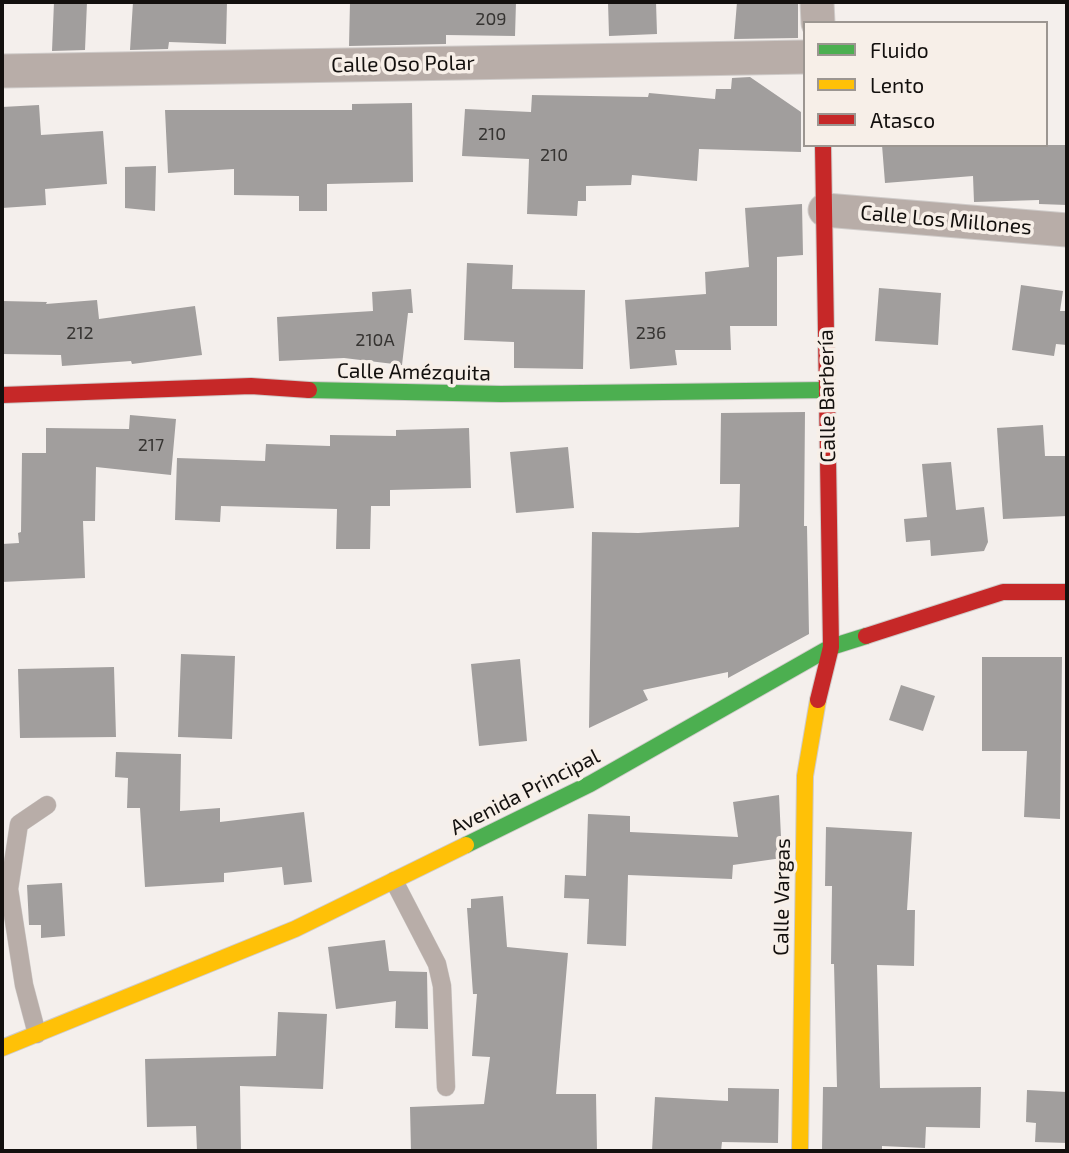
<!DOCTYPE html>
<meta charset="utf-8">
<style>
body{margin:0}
#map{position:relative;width:1069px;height:1153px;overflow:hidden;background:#f4efec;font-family:"Exo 2",sans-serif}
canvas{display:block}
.frame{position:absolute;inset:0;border:4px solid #13100e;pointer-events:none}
.legend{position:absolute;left:803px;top:21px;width:245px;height:126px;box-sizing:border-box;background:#f7efe8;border:2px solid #9c9691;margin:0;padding:9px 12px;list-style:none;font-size:21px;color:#13100e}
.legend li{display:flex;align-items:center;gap:14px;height:35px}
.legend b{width:35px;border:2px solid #9c9691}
</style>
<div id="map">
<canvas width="1069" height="1153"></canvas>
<div class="frame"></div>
<ul class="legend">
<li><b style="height:9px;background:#4caf50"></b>Fluido</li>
<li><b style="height:9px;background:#ffc107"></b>Lento</li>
<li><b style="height:9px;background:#c62828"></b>Atasco</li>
</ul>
</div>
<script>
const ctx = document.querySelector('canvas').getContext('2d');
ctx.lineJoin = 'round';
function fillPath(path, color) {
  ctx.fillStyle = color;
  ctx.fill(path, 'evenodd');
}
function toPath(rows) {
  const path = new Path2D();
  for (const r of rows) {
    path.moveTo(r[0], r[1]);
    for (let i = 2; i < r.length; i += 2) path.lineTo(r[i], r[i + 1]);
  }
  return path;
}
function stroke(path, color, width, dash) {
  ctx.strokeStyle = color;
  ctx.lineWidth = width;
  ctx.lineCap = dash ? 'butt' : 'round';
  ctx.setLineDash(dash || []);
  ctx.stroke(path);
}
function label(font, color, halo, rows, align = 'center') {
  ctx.font = font + ' "Exo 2",sans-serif';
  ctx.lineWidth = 7;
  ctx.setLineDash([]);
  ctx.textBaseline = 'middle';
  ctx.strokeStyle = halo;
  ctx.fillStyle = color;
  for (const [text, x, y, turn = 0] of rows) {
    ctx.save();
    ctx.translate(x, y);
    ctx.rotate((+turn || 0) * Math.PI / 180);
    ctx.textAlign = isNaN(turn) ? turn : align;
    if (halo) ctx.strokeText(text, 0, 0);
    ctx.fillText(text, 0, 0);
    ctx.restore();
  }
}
const building = toPath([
 [54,2,87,2,85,50,52,51],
 [133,2,227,2,226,44,169,42,168,49,130,50],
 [350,2,516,2,515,36,446,35,446,44,349,46],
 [608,2,656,2,657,34,609,36],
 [737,2,798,2,798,38,734,39],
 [750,77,801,112,801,152,699,149,697,181,632,175,631,185,586,186,586,201,578,201,577,216,527,214,529,159,462,156,465,109,531,112,532,95,648,97,649,93,715,99,716,89,731,89,732,78],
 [412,103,413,182,327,184,327,211,299,211,299,196,234,195,234,169,168,173,165,110,352,110,352,104],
 [39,105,41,135,103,131,107,184,45,189,46,205,2,208,2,107],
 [882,145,1067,145,1067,205,1039,204,1039,200,974,202,973,176,885,183],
 [156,166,155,211,125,208,125,167],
 [802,204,803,255,777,257,777,326,730,326,731,350,675,350,677,365,630,369,625,300,706,294,705,272,749,267,745,208],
 [467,263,513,265,512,289,585,290,583,369,514,368,514,342,464,340],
 [1021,285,1063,291,1060,311,1067,311,1067,345,1056,344,1054,356,1012,350],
 [879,288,941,293,938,345,875,341],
 [411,289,413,313,408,313,402,365,344,358,279,361,277,317,373,311,372,292],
 [97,300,99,319,195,306,202,355,132,364,131,361,62,366,61,355,2,354,2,301,47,302,46,304],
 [805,412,804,526,807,526,809,634,728,678,728,672,643,690,648,700,589,728,592,532,638,533,739,527,740,484,720,484,721,413],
 [130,415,176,419,171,475,96,467,95,521,83,521,85,578,2,582,2,544,19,543,18,533,21,532,22,453,46,453,46,428,129,429],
 [1043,425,1045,456,1067,456,1067,516,1003,519,997,428],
 [469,428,471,488,390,490,390,506,371,506,370,549,336,549,337,509,221,506,220,522,175,520,177,458,265,461,266,444,330,446,330,435,396,436,396,430],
 [568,447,574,508,516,513,510,452],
 [951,462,956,510,984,507,988,542,984,551,931,556,930,540,906,542,904,519,927,517,922,464],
 [181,654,235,656,232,739,178,737],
 [982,657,1062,657,1060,819,1024,817,1027,751,982,751],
 [520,659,527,741,479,746,471,664],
 [114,667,116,737,20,738,18,669],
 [901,685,935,696,923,731,889,720],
 [116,752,181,754,180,811,220,808,220,822,304,812,312,882,284,885,282,867,224,873,224,882,145,887,140,808,127,808,128,778,115,777],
 [779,795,782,858,733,865,732,879,628,875,626,946,587,944,589,899,564,898,565,875,586,876,588,814,630,816,630,832,738,837,733,802],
 [826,827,912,832,907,910,915,910,914,966,877,965,880,1088,981,1087,980,1128,926,1127,925,1148,882,1146,882,1151,822,1151,823,1087,837,1087,834,964,831,964,832,886,825,886],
 [62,883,65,936,41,938,41,925,29,925,27,885],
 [503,896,507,947,568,953,556,1094,596,1094,597,1151,411,1151,410,1107,484,1104,490,1057,472,1056,477,994,473,994,467,908,471,908,471,899],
 [385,940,389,971,427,972,428,1029,395,1028,396,1001,336,1009,328,947],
 [278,1012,327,1014,323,1089,240,1086,241,1151,197,1151,196,1126,147,1127,145,1059,276,1056],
 [728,1088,779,1089,778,1143,722,1142,721,1151,652,1151,655,1097,728,1101],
 [1027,1090,1067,1092,1067,1143,1035,1142,1036,1123,1026,1122]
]);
const lane = toPath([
 [394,881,437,964,442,986,446,1087],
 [37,1034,24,985,9,889,19,824,47,805]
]);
const street = toPath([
 [817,2,818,23],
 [2,71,805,57],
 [825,210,1067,230]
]);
const fast = toPath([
 [309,390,501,394,826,390],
 [466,845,590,784,831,647,866,636]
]);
const slow = toPath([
 [2,1048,295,929,466,845],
 [800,1151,805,776,818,700]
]);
const jam = toPath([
 [2,395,251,386,309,390],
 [866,636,1003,592,1067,592],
 [818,700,831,647,823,145]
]);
const numberNames = [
 ["209",491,19],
 ["210",492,134],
 ["210",554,155],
 ["212",80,333],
 ["236",651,333],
 ["210A",375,340],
 ["217",151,445]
];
const streetNames = [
 ["Calle Oso Polar",403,64,-1],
 ["Calle Los Millones",946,220,5],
 ["Calle Amézquita",414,372,1],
 ["Calle Barbería",827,396,-91],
 ["Avenida Principal",525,792,-27],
 ["Calle Vargas",782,897,-89]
];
fillPath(building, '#a19e9d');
stroke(lane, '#cfcbc9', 19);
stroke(street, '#cfcbc9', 35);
stroke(fast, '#cfcbc9', 18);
stroke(slow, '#cfcbc9', 18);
stroke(jam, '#cfcbc9', 18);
stroke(lane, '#b8ada8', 18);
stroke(street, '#b8ada8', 33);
stroke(fast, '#4caf50', 16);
stroke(slow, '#ffc107', 16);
stroke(jam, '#c62828', 16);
label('18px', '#363432', null, numberNames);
label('21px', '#13100e', '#f7efe8', streetNames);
</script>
